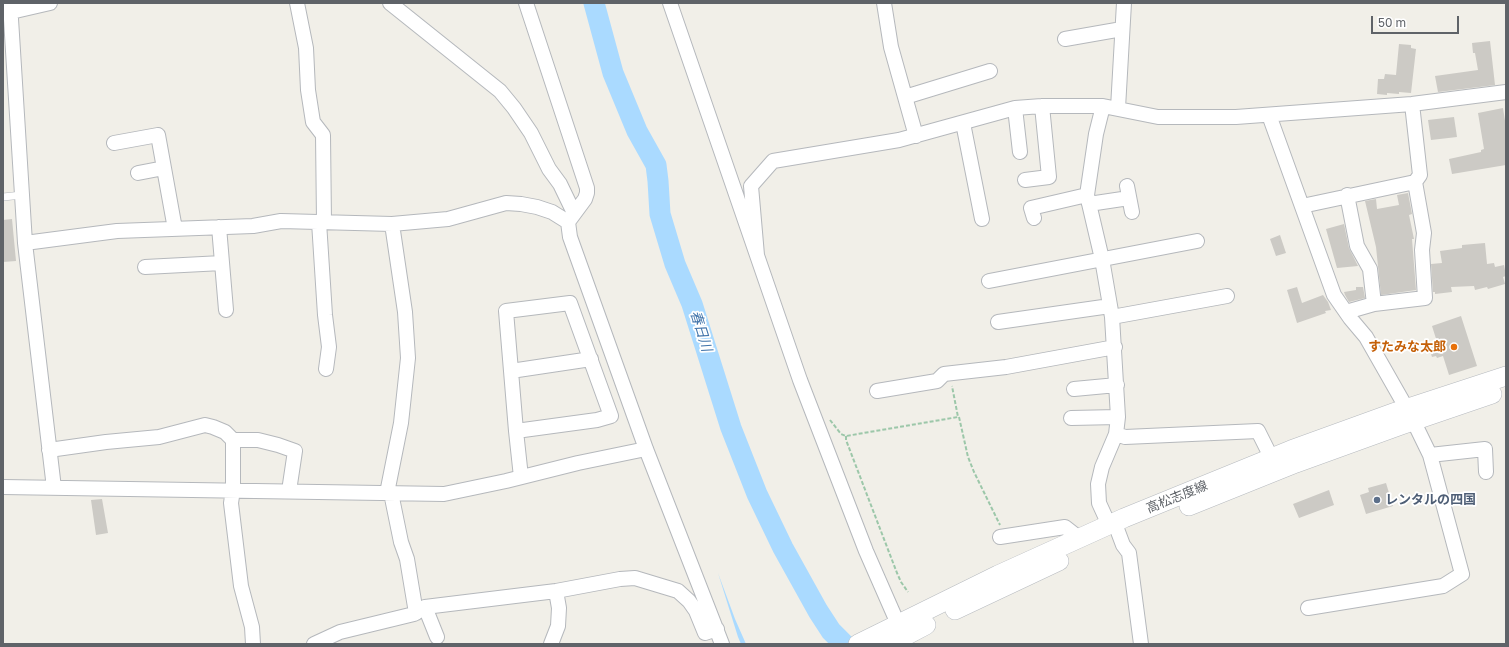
<!DOCTYPE html>
<meta charset="utf-8">
<style>
body{margin:0}
#map{position:relative;width:1509px;height:647px;overflow:hidden;background:#f1efe8;font-family:"Golos Text",sans-serif}
canvas{display:block}
.frame{position:absolute;inset:0;border:4px solid #5f6368;pointer-events:none}
.scale{position:absolute;left:1371px;top:16px;width:88px;height:18px;box-sizing:border-box;border:2px solid #5f6368;border-top:0;padding-left:5px;font-size:12px;line-height:14px;white-space:nowrap;color:#5f6368;-webkit-text-stroke:3px #fff;paint-order:stroke}
</style>
<div id="map">
<canvas width="1509" height="647"></canvas>
<div class="frame"></div>
<div class="scale">50 m</div>
</div>
<script>
const ctx = document.querySelector('canvas').getContext('2d');
ctx.lineJoin = 'round';
function fillPath(path, color) {
  ctx.fillStyle = color;
  ctx.fill(path, 'evenodd');
}
function toPath(rows) {
  const path = new Path2D();
  for (const r of rows) {
    path.moveTo(r[0], r[1]);
    for (let i = 2; i < r.length; i += 2) path.lineTo(r[i], r[i + 1]);
  }
  return path;
}
function stroke(path, color, width, dash) {
  ctx.strokeStyle = color;
  ctx.lineWidth = width;
  ctx.lineCap = dash ? 'butt' : 'round';
  ctx.setLineDash(dash || []);
  ctx.stroke(path);
}
function label(font, color, halo, rows, align = 'center') {
  ctx.font = font + ' "Golos Text","Noto Sans JP",sans-serif';
  ctx.lineWidth = 3.5;
  ctx.setLineDash([]);
  ctx.textBaseline = 'middle';
  ctx.strokeStyle = halo;
  ctx.fillStyle = color;
  for (const [text, x, y, turn = 0] of rows) {
    ctx.save();
    ctx.translate(x, y);
    ctx.rotate((+turn || 0) * Math.PI / 180);
    ctx.textAlign = isNaN(turn) ? turn : align;
    if (halo) ctx.strokeText(text, 0, 0);
    ctx.fillText(text, 0, 0);
    ctx.restore();
  }
}
const water = toPath([
 [718,573,735,619,746,644,741,644,738,637]
]);
const river = toPath([
 [594,3,613,73,637,131,656,165,658,181,660,214,675,264,692,304,731,428,757,494,783,548,818,611,831,631,844,644]
]);
const building = toPath([
 [1490,41,1495,85,1438,92,1435,76,1478,70,1475,53,1473,53,1472,43],
 [1399,44,1411,45,1411,48,1416,49,1411,93,1399,92,1399,94,1387,93,1387,95,1377,94,1378,79,1384,79,1385,74,1396,75],
 [1503,108,1506,127,1506,165,1452,174,1449,159,1481,152,1481,150,1484,149,1478,113],
 [1454,117,1457,137,1431,140,1428,120],
 [1408,193,1412,214,1409,215,1414,239,1412,239,1416,290,1381,295,1376,247,1365,201,1376,199,1377,209,1399,205,1397,195],
 [12,219,16,261,3,262,3,220],
 [1344,224,1349,248,1358,266,1337,268,1326,229],
 [1280,235,1286,253,1276,256,1270,239],
 [1485,243,1487,264,1494,263,1495,267,1504,265,1506,276,1503,277,1505,284,1488,289,1487,287,1475,290,1474,286,1451,287,1452,292,1435,294,1435,292,1433,292,1431,264,1442,263,1440,251,1462,248,1462,245],
 [1297,287,1302,303,1323,295,1328,302,1331,310,1325,311,1326,313,1297,323,1287,290],
 [1356,287,1363,287,1365,298,1349,302,1345,295,1344,292,1356,290],
 [1461,316,1477,366,1449,375,1443,356,1437,358,1436,356,1432,357,1429,348,1438,345,1432,326],
 [1386,483,1393,506,1366,514,1360,495,1369,492,1368,488],
 [1329,490,1334,505,1299,518,1293,504],
 [102,499,108,533,96,535,91,500]
]);
const path = toPath([
 [959,417,968,457,974,472,1000,525],
 [830,420,841,434,846,436,958,417,952,386],
 [846,436,846,440,897,573,901,582,908,592]
]);
const service = toPath([
 [3,197,22,195]
]);
const minor = toPath([
 [10,3,25,243,54,488],
 [297,3,306,48,308,90,313,122,323,135,324,222],
 [390,3,500,91,514,108,531,133,549,169,560,184,574,213],
 [526,3,587,188,587,193,585,199,568,222,570,237,646,449,722,644],
 [670,3,800,380,866,551,898,624],
 [884,3,891,47,916,136],
 [11,12,50,3],
 [1065,39,1122,29],
 [905,97,990,71],
 [1412,104,1420,175,1415,182],
 [1103,106,1096,134,1087,195,1102,259,1112,317,1118,417,1116,434,1102,467,1098,484,1099,503,1109,525,1117,529,1123,545,1129,553,1141,644],
 [1015,108,1020,152],
 [1118,108,1124,3],
 [1269,115,1334,295,1350,318,1366,337,1411,416,1430,455,1462,574,1443,586,1308,608],
 [963,123,982,219],
 [114,143,158,135,175,229],
 [138,173,164,168],
 [1025,180,1049,177,1042,106],
 [1127,186,1132,212],
 [1347,195,1357,246,1370,269,1374,304],
 [1089,204,1129,198],
 [1302,206,1415,182,1424,233,1422,250,1425,298,1374,304,1346,312],
 [1034,218,1031,208,1087,195],
 [319,222,325,315,329,347,326,369],
 [219,227,226,310],
 [25,243,117,231,253,226,281,221,392,224,448,219,506,203,521,204,537,207,552,212,568,222],
 [757,255,751,186,773,161,899,140,1015,108,1042,106,1103,106,1158,117,1236,117,1412,104,1506,92],
 [145,267,222,263],
 [989,281,1197,241],
 [1112,317,1227,296],
 [998,322,1110,306],
 [511,371,591,359],
 [1074,389,1117,385],
 [877,391,937,381,944,374,1006,367,1115,347],
 [1071,418,1118,417],
 [516,431,597,420,611,416,570,303,506,311,516,431,521,477],
 [1116,434,1125,437,1258,431,1268,451],
 [233,440,233,490,231,503,241,586,252,627,253,644],
 [49,450,106,442,159,437,205,425,213,427,225,432,233,440,258,440,278,445,295,451,289,491],
 [1430,455,1485,449,1486,472],
 [3,487,444,494,506,481,578,463,646,449],
 [387,493,401,423,408,358,405,312,392,224],
 [391,493,401,542,407,559,416,613],
 [1000,537,1065,527,1079,538],
 [425,607,437,637],
 [314,644,340,632,414,614,425,607,556,591,620,579,635,578,678,591,689,601,696,611,705,633,717,629],
 [551,644,558,626,559,608,556,591]
]);
const secondary = toPath([
 [1189,506,1296,463,1401,425,1492,394],
 [955,610,1059,561],
 [858,644,998,575,1124,518,1291,450,1396,412,1506,376],
 [890,644,926,625]
]);
const markers = [
 [1454,347,4,"#e8710a"],
 [1377,500,4,"#5c6f8a"]
];
const foodNames = [
 ["すたみな太郎",1446,347]
];
const streetNames = [
 ["高松志度線",1177,497,-22]
];
const serviceNames = [
 ["レンタルの四国",1385,500]
];
const waterNames = [
 ["春日川",701,331,73]
];
fillPath(water, '#aadaff');
stroke(river, '#aadaff', 21);
fillPath(building, '#cccac5');
stroke(service, '#b5b8bc', 8);
stroke(minor, '#b5b8bc', 16);
stroke(secondary, '#b6babf', 20);
stroke(path, '#9cc7a9', 2, [4, 2]);
stroke(service, '#fff', 7);
stroke(minor, '#fff', 14);
stroke(secondary, '#fff', 19);
for (const [x, y, r, color] of markers) {
  const dot = new Path2D();
  dot.arc(x, y, r, 0, 2 * Math.PI);
  ctx.fillStyle = color;
  ctx.fill(dot);
  stroke(dot, '#fff', 1.5);
}
label('bold 13px', '#c56008', '#fff', foodNames, 'right');
label('13px', '#5f6368', '#fff', streetNames);
label('bold 13px', '#4e5e75', '#fff', serviceNames, 'left');
label('italic 14px', '#4174aa', '#fff', waterNames);
</script>
